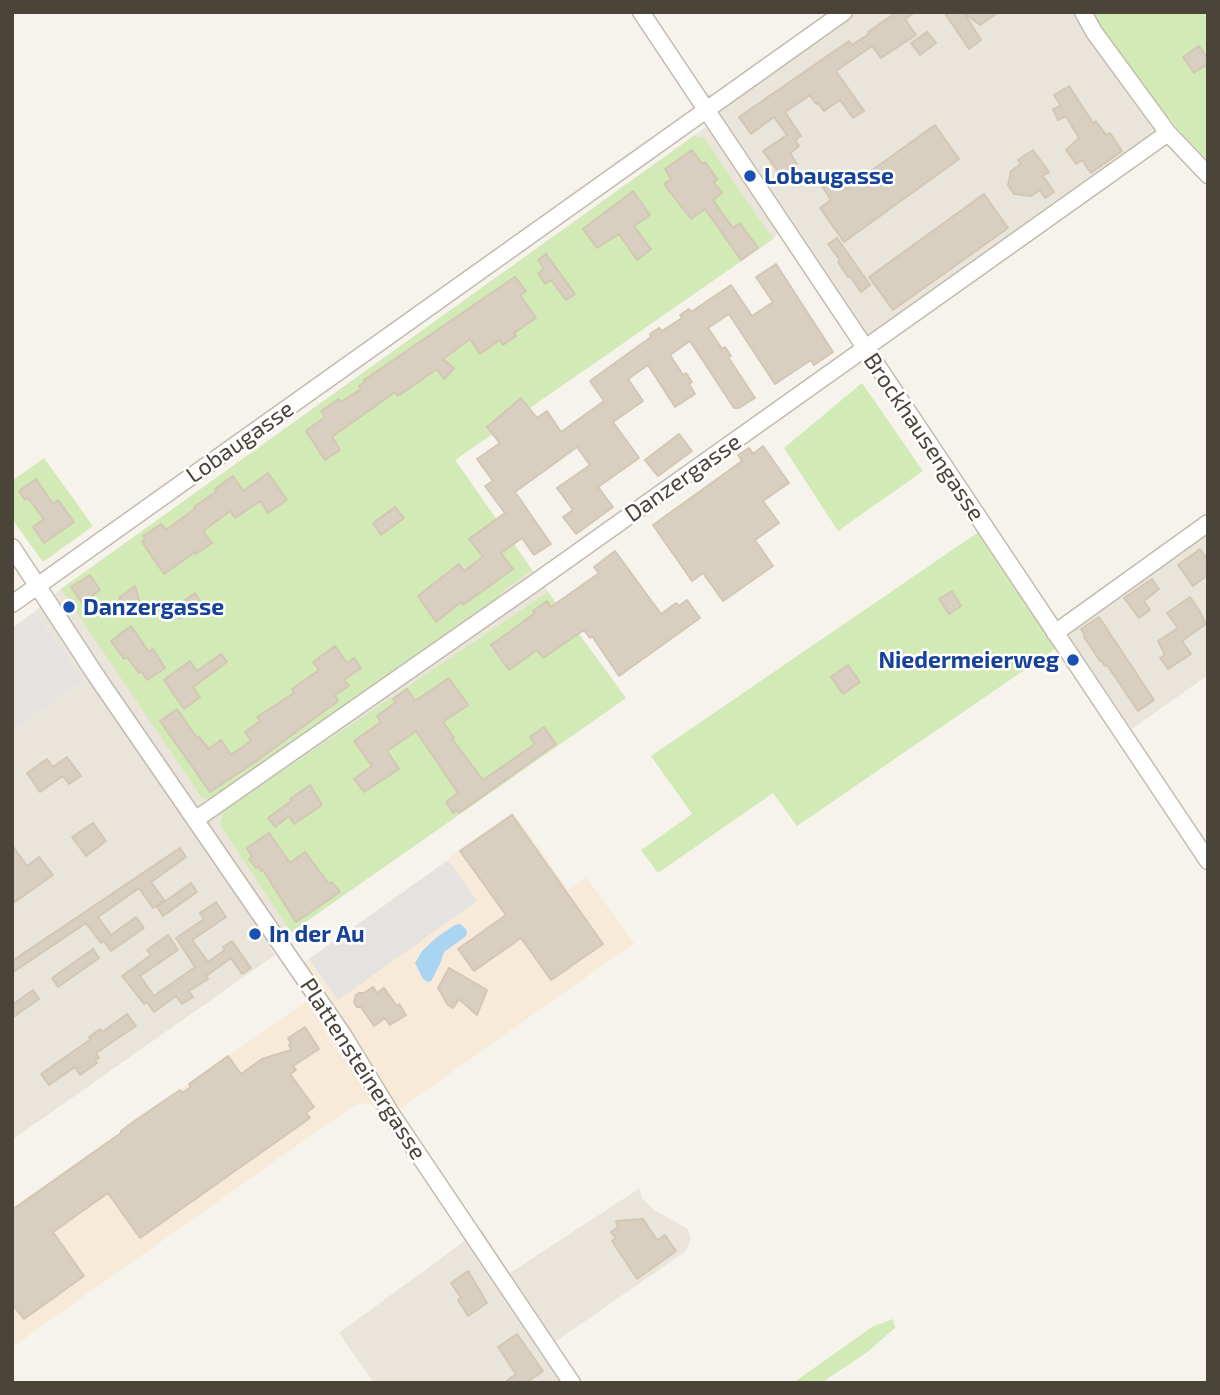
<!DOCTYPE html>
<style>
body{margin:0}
#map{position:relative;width:1220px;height:1395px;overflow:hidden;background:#f6f3ec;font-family:"Exo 2",sans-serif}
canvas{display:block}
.frame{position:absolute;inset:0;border:14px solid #4b4439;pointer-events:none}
</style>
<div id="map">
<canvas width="1220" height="1395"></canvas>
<div class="frame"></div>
</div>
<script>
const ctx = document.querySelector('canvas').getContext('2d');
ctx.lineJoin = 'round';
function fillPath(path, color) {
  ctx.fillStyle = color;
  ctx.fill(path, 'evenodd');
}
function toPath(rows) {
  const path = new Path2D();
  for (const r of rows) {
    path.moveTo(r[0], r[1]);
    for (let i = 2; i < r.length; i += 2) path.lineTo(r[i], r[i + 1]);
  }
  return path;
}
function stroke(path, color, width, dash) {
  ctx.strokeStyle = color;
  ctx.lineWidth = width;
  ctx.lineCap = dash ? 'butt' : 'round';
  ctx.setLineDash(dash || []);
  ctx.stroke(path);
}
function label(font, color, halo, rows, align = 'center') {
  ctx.font = font + ' "Exo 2",sans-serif';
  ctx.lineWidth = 5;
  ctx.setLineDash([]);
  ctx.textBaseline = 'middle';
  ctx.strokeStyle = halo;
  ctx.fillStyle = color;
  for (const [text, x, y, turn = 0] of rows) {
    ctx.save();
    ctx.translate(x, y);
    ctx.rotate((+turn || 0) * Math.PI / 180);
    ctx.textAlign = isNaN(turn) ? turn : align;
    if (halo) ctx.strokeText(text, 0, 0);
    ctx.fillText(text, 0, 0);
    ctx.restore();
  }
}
const residential = toPath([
 [831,12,1074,12,1167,141,868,342,787,222,773,239,455,460,548,592,626,698,270,947,275,955,12,1140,12,732,84,680,34,612,61,589,721,116,704,93,714,95],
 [1208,531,1208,675,1132,729,1066,632],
 [640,1188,642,1198,654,1210,688,1229,691,1239,686,1251,555,1342,581,1383,374,1383,339,1333,481,1229,510,1273]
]);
const commercial = toPath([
 [513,812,568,890,586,877,634,943,400,1109,383,1119,372,1104,362,1103,350,1108,12,1347,12,1208,308,1000,289,973,448,861,451,856]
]);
const green = toPath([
 [1091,12,1208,12,1208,161,1181,133,1115,51],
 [694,136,704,138,773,239,455,460,532,570,501,592,500,599,216,800,202,798,61,589],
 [862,383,923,471,838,531,784,448],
 [44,458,93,526,43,562,12,519,12,481],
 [980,531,1055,649,797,826,773,793,658,873,641,850,692,814,651,756],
 [548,592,626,698,291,932,220,825,223,811],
 [893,1319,895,1328,866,1353,821,1383,793,1383,872,1327]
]);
const parking = toPath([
 [34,612,84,680,12,732,12,628],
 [448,860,477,901,338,1000,309,959]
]);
const water = toPath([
 [460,924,466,929,467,933,466,936,444,952,440,964,431,981,428,982,423,979,415,963,422,951,437,937,455,925]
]);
const building = toPath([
 [897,12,915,12,905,19,916,35,881,58,872,46,836,71,864,111,853,118,840,100,824,111,818,103,816,104,810,95,785,112,801,136,795,140,799,146,790,153,797,164,781,176,763,151,787,135,774,117,751,134,739,117,849,41,852,45,869,34,868,32,897,12],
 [944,12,999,12,980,25,964,13,981,40,969,49,944,12],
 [927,32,936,43,920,55,911,43,927,32],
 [1199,46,1208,59,1208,64,1194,73,1183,57,1199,46],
 [1069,86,1093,123,1096,121,1106,135,1110,133,1122,151,1091,173,1082,160,1076,164,1066,150,1079,138,1066,116,1058,120,1053,109,1061,106,1054,95,1069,86],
 [935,125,959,159,844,242,820,208,831,200,820,183,835,173,846,189,935,125],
 [692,150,702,164,705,162,717,179,714,182,722,193,713,200,733,228,740,223,758,248,741,260,705,209,691,219,664,184,671,179,665,169,692,150],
 [1033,150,1049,172,1043,176,1054,192,1045,198,1040,190,1031,196,1014,194,1008,185,1011,171,1021,164,1018,160,1033,150],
 [633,191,650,215,634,226,651,249,637,260,619,234,597,248,583,229,633,191],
 [984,194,1008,228,893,310,869,277,984,194],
 [837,238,870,285,861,292,850,276,848,277,838,262,840,260,828,244,837,238],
 [546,254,575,294,566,300,551,280,545,284,538,273,544,269,538,260,546,254],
 [776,264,833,352,814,365,811,360,775,384,729,314,708,328,722,349,725,347,731,356,728,357,755,398,739,408,734,408,690,341,670,355,683,375,686,373,692,382,689,384,695,394,675,407,648,365,628,379,643,401,613,422,639,458,598,487,613,507,576,534,563,517,573,510,557,488,590,465,577,447,515,492,551,544,534,555,522,538,501,553,513,569,463,605,461,602,436,622,418,596,459,564,464,571,483,557,469,539,505,513,485,486,493,481,477,459,500,443,487,427,521,398,537,418,547,411,561,432,604,401,590,381,651,337,650,334,659,328,662,331,682,318,680,315,689,309,691,312,731,285,752,316,773,302,756,277,776,264],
 [515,277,526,291,520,295,536,318,514,333,516,336,503,345,500,340,480,354,470,339,443,359,454,368,444,379,437,369,398,396,395,392,332,437,340,450,325,460,306,431,325,417,321,411,339,399,341,402,361,389,359,386,365,382,364,380,515,277],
 [679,434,692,451,658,476,645,460,679,434],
 [763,446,789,483,763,501,779,523,755,540,773,566,723,601,703,573,692,581,653,525,742,461,738,455,749,448,753,454,763,446],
 [268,473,287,500,268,513,260,501,235,518,230,511,203,531,212,543,196,554,195,552,164,574,142,542,145,539,143,536,161,524,166,530,195,509,194,507,217,491,215,489,233,476,243,491,268,473],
 [36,479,53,504,58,500,74,522,44,543,33,527,44,519,28,498,25,500,19,491,36,479],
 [395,507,404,518,381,535,373,523,395,507],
 [1200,549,1208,560,1208,575,1193,586,1178,565,1200,549],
 [615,551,661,614,676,603,679,606,687,600,700,618,619,676,592,636,590,638,584,630,543,658,537,650,509,670,491,645,531,616,535,613,533,611,547,601,551,607,599,573,594,567,615,551],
 [90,575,100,590,82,603,71,587,90,575],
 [1152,579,1159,589,1144,601,1150,610,1139,618,1124,598,1152,579],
 [135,586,141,607,131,614,119,598,135,586],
 [952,591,961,606,949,614,939,599,952,591],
 [195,593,201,603,179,619,172,609,195,593],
 [1190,597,1199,610,1206,624,1182,641,1191,654,1168,669,1160,658,1165,655,1158,641,1178,628,1167,613,1190,597],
 [1099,617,1154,700,1138,711,1107,665,1105,666,1101,660,1100,661,1084,637,1085,636,1081,629,1099,617],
 [131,626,149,652,153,649,165,668,147,680,141,671,139,673,127,657,124,659,111,641,131,626],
 [335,646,347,663,354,658,361,668,344,680,349,686,335,695,338,701,255,762,210,792,160,721,177,709,197,738,199,737,209,749,221,740,231,755,251,741,245,732,260,721,257,717,294,693,292,689,319,670,313,662,335,646],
 [221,654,227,662,193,687,200,697,184,709,164,680,190,661,197,671,221,654],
 [848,665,860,682,843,694,831,677,848,665],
 [449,678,468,705,443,722,454,738,452,739,483,780,535,744,530,737,544,727,556,744,459,813,457,810,453,813,446,802,458,793,416,731,387,751,399,769,364,792,354,779,372,766,354,741,381,722,377,716,396,702,393,699,407,689,415,701,449,678],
 [67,757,81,776,69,784,63,776,40,792,27,773,47,759,53,767,67,757],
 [310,785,322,805,294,824,289,816,275,827,268,818,291,801,290,799,310,785],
 [512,815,603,944,551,980,521,938,474,971,458,949,506,915,460,851,512,815],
 [93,823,106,841,86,856,72,837,93,823],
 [269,833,290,863,305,852,329,884,332,882,340,892,296,922,263,870,261,871,258,866,256,868,249,859,252,857,247,848,269,833],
 [12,845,27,866,39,857,53,875,12,904,12,845],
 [180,848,186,857,151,882,164,900,153,908,139,888,98,917,111,935,136,917,144,928,111,951,104,941,101,943,86,923,12,973,12,961,180,848],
 [191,883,197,892,163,916,157,907,191,883],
 [216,902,226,917,192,940,208,962,225,950,223,947,232,941,251,968,242,974,231,958,206,976,208,979,189,991,193,997,182,1004,176,996,154,1012,147,1002,144,1004,122,976,151,955,147,950,168,935,178,950,140,976,154,996,195,967,176,938,204,919,200,913,216,902],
 [93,949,99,958,58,987,52,978,93,949],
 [449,968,487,990,477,1015,459,999,453,1008,448,1005,438,988,449,968],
 [373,987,377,993,384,988,397,1006,399,1004,406,1015,390,1025,385,1018,374,1026,361,1007,357,1007,354,1002,356,995,359,993,364,993,373,987],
 [33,990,39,999,12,1018,12,1005,33,990],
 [127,1014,136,1026,96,1053,99,1058,95,1060,97,1063,80,1075,75,1067,49,1085,41,1074,91,1039,89,1037,100,1029,102,1032,127,1014],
 [305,1027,319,1049,293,1066,296,1070,290,1074,314,1107,306,1113,310,1118,140,1238,108,1193,53,1232,84,1276,24,1319,12,1304,12,1210,121,1133,121,1131,136,1120,180,1090,182,1093,191,1087,189,1084,228,1056,241,1074,262,1059,291,1050,289,1045,291,1043,288,1038,305,1027],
 [643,1219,657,1240,665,1235,676,1251,637,1279,612,1241,616,1238,611,1232,618,1227,616,1221,643,1219],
 [468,1271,487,1303,468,1316,458,1300,461,1298,451,1283,468,1271],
 [517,1334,543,1371,526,1383,504,1383,516,1374,498,1347,517,1334]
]);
const minor = toPath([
 [641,12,1208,861],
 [1083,12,1094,32,1168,133,1208,175],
 [12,547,97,677,343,1035,390,1112,572,1383],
 [12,604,844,12],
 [1055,633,1208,523],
 [195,820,533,584,1168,133]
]);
const markers = [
 [750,176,7,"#1a4fb4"],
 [69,607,7,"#1a4fb4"],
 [1073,660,7,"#1a4fb4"],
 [255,934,7,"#1a4fb4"]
];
const transitNames = [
 ["Lobaugasse",764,176],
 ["Danzergasse",83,607],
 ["Niedermeierweg",1059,660,"right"],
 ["In der Au",269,934]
];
const streetNames = [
 ["Brockhausengasse",924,437,56],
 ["Lobaugasse",240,442,-35],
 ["Danzergasse",683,478,-35],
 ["Plattensteinergasse",363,1069,57]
];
fillPath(residential, '#eae5da');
fillPath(commercial, '#f7ead8');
fillPath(green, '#d2eab5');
fillPath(parking, '#e5e3e0');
fillPath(water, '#a9d4f2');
fillPath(building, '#d8cfc1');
stroke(building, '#d3c7b4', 2);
stroke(minor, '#c2bbae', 19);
stroke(minor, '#fff', 16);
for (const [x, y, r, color] of markers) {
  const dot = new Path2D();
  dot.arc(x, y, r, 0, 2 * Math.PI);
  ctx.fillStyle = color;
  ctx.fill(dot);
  stroke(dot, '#fff', 2.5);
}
label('bold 23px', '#164399', '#fff', transitNames, 'left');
label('23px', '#4b4439', '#fff', streetNames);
</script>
